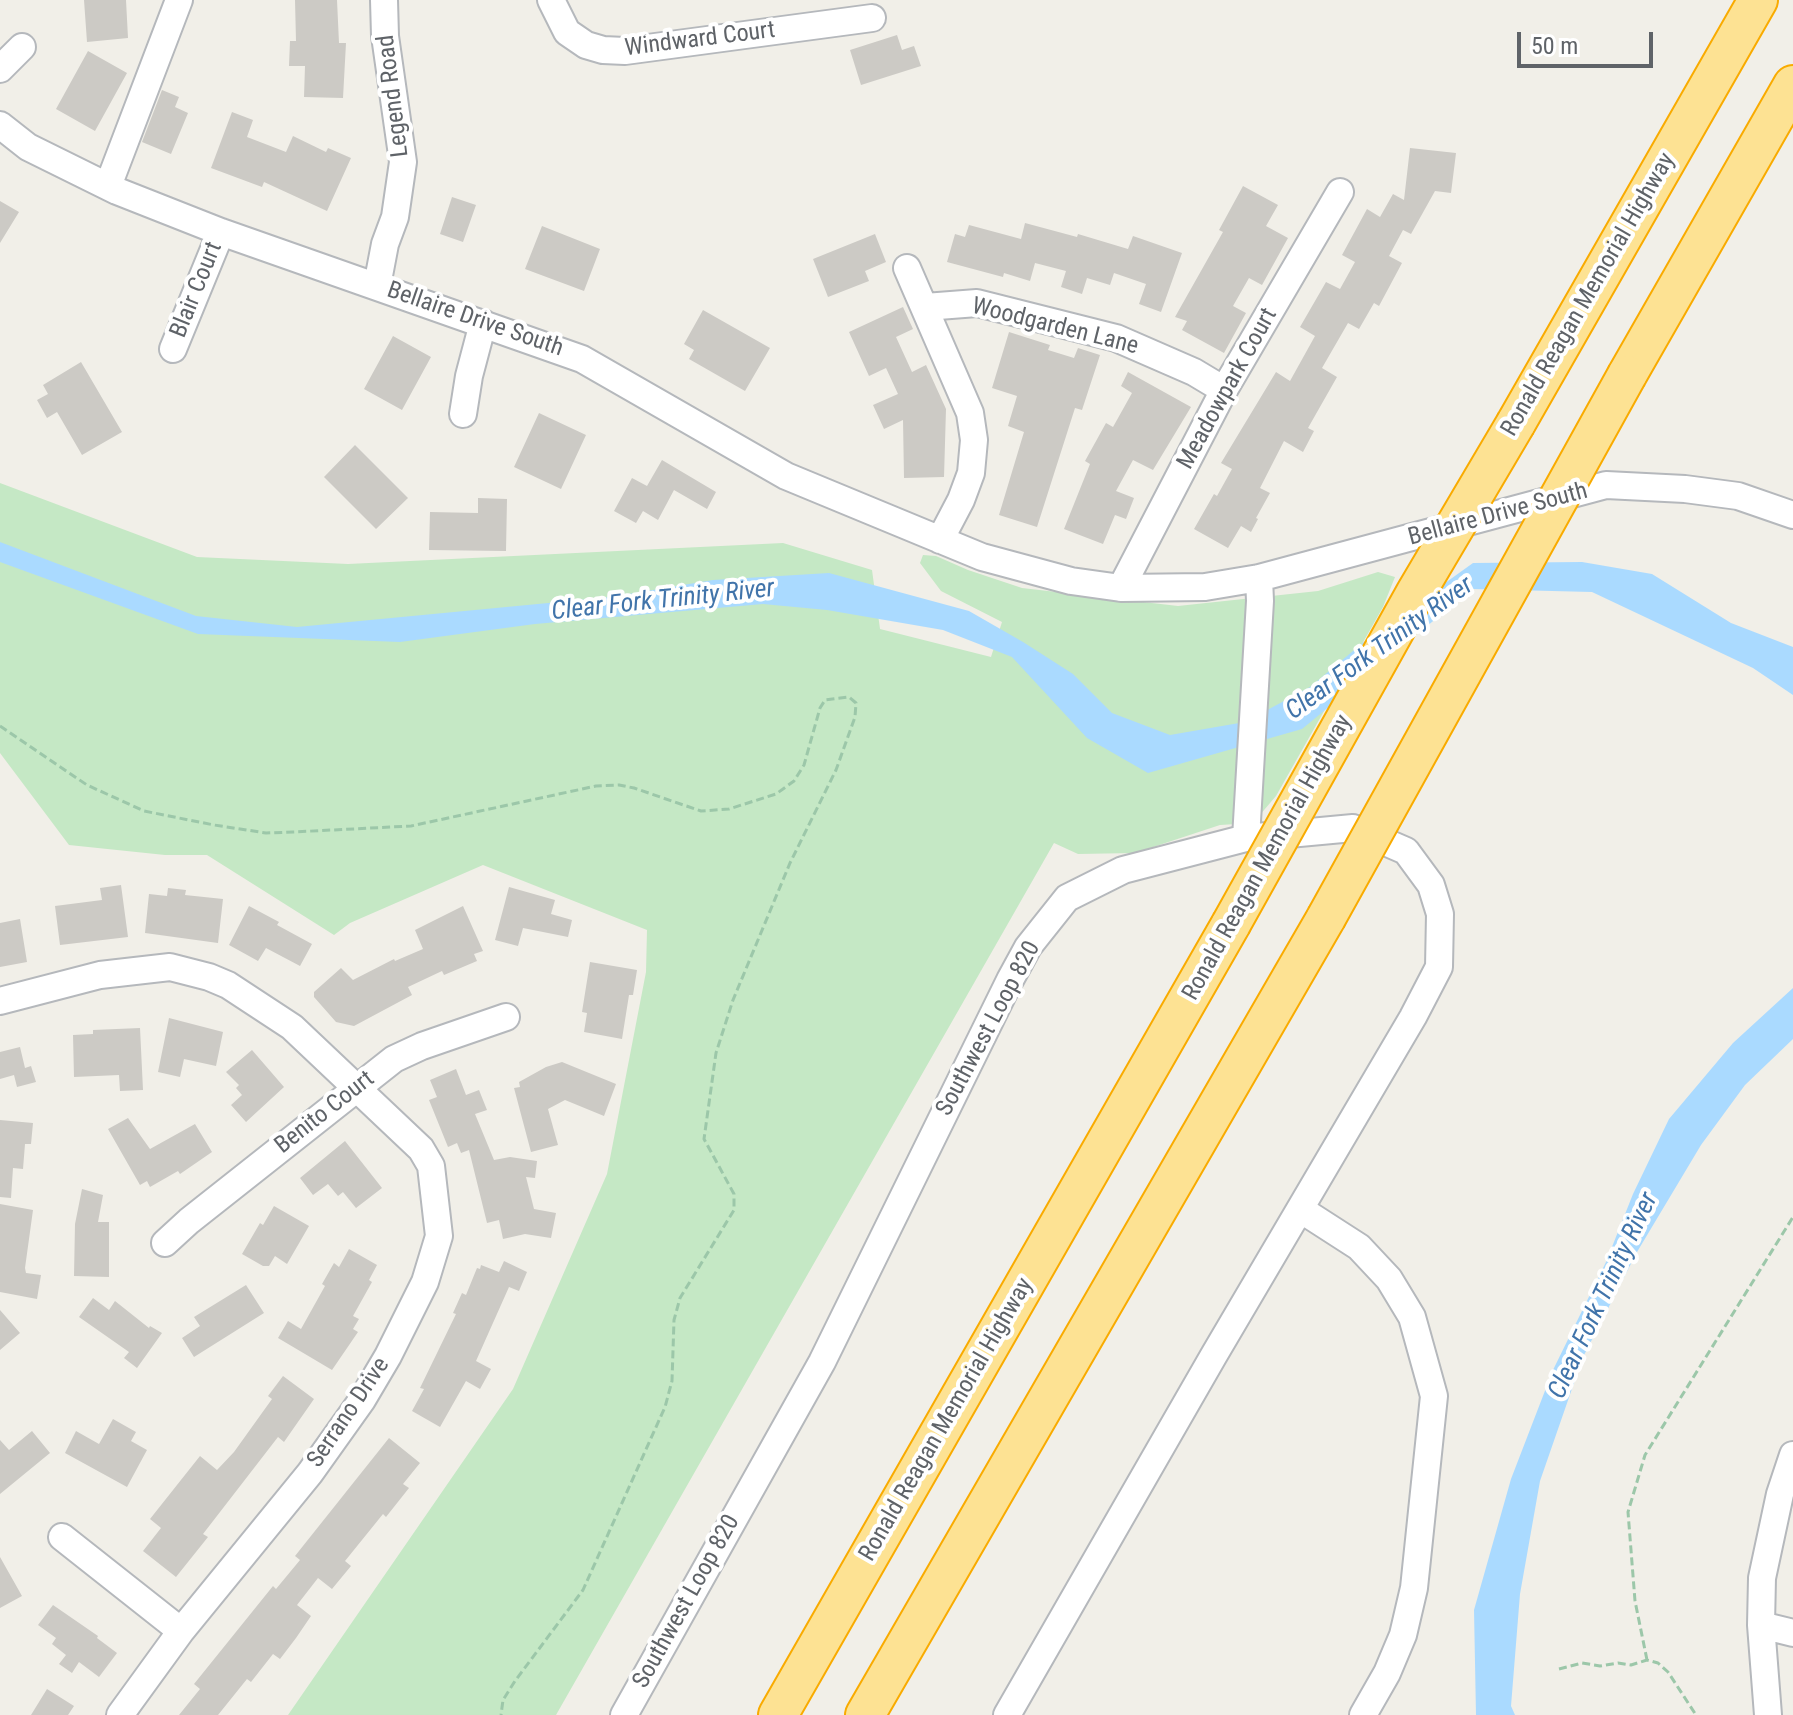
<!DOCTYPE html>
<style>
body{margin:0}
#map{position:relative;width:1793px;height:1715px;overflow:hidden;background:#f1efe8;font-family:"Roboto Condensed",sans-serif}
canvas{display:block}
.scale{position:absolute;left:1517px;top:32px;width:136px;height:36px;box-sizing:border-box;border:4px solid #5f6368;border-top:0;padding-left:10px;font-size:24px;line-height:28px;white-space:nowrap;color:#5f6368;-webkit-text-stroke:6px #fff;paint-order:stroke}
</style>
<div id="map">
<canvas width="1793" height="1715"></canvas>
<div class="scale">50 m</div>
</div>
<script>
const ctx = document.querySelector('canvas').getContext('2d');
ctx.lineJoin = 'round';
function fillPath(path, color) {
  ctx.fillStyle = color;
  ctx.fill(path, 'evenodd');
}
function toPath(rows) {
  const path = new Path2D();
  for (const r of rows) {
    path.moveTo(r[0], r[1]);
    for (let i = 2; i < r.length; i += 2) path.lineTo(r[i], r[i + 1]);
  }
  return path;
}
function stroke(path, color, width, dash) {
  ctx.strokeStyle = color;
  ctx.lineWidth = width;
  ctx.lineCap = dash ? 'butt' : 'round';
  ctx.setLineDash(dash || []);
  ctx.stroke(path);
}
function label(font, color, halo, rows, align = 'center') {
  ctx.font = font + ' "Roboto Condensed",sans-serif';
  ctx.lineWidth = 8;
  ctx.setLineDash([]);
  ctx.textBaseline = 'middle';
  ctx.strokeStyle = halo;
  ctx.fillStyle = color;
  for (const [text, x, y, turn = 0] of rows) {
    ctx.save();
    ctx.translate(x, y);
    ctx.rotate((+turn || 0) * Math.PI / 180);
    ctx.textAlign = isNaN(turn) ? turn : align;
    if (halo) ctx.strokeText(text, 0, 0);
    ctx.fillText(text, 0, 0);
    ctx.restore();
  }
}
const green = toPath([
 [0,483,197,557,348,564,783,543,872,570,880,629,991,657,1002,622,941,591,920,563,923,555,936,556,968,570,1022,588,1178,606,1318,591,1378,572,1395,577,1383,607,1276,796,1253,823,1220,825,1135,853,1078,854,1054,843,556,1715,288,1715,513,1389,607,1174,646,972,647,930,483,865,350,923,334,935,207,855,165,855,69,845,0,753]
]);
const water = toPath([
 [0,542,196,616,297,627,611,597,713,580,829,573,969,611,1023,642,1073,674,1112,713,1170,735,1245,722,1310,687,1371,636,1473,563,1582,562,1652,574,1731,623,1793,647,1793,695,1753,668,1592,592,1472,589,1302,729,1148,773,1087,738,1012,657,943,630,827,610,763,604,535,624,400,642,198,634,0,562],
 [1793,988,1793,1039,1745,1085,1701,1145,1637,1252,1583,1357,1540,1481,1520,1594,1511,1706,1515,1715,1476,1715,1474,1610,1511,1479,1553,1370,1606,1262,1633,1194,1669,1119,1733,1043]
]);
const building = toPath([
 [84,0,126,0,128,38,87,42],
 [295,0,337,0,339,43,346,43,343,98,304,97,305,66,289,66,290,41,296,41],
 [897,35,902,50,914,46,921,66,861,85,850,50],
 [88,51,127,73,95,131,56,109],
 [162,90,179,97,175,107,188,113,171,154,142,142],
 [232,112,253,120,247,137,286,152,293,136,326,152,328,148,351,158,327,211,264,182,262,187,211,168],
 [1410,148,1456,153,1451,193,1435,191,1411,234,1403,230,1389,256,1402,263,1379,306,1374,303,1359,329,1348,323,1322,368,1337,377,1308,428,1314,431,1303,452,1284,441,1260,488,1270,493,1256,518,1258,519,1251,532,1241,526,1228,548,1194,529,1214,494,1217,496,1232,469,1221,463,1276,372,1290,381,1315,336,1300,327,1326,282,1340,289,1355,262,1342,255,1367,209,1380,217,1393,194,1404,200],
 [1243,186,1278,205,1266,226,1288,238,1262,285,1249,278,1233,306,1246,313,1224,353,1182,330,1187,321,1175,317,1223,232,1219,230],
 [452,197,476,205,463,242,440,234],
 [0,201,19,212,0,243],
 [1025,223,1077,237,1078,234,1128,249,1133,236,1182,253,1161,312,1139,304,1146,284,1114,273,1110,285,1087,278,1082,294,1061,287,1066,271,1035,263,1030,281,1004,273,1003,277,947,262,955,234,965,237,969,225,1021,239],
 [542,226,600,249,584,291,525,269],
 [875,234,886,262,865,271,869,281,828,297,813,259],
 [903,307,913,329,896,337,912,372,926,365,946,409,944,477,904,478,903,420,884,429,873,405,898,394,886,368,869,376,849,332],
 [703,310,770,348,745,391,689,359,694,350,684,344],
 [1009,332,1050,345,1048,350,1074,358,1078,348,1100,355,1082,410,1075,408,1037,527,999,515,1024,432,1008,426,1017,396,992,388],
 [393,336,431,357,402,410,364,389],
 [81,362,122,432,82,455,57,412,47,418,37,400,48,394,43,385],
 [1128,372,1191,407,1153,470,1133,460,1116,491,1134,498,1126,519,1115,515,1103,544,1064,529,1090,464,1085,461,1106,423,1113,427,1132,393,1121,386],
 [539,413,586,435,561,489,514,467],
 [355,445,408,498,376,529,324,477],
 [662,460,716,492,707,509,674,490,658,520,643,511,636,523,614,511,632,478,647,486],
 [478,498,507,499,506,551,429,550,430,512,478,513],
 [121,885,128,937,60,945,55,906,102,900,100,888],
 [509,887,555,900,551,914,572,920,568,937,523,928,518,946,495,940],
 [168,888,186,890,185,895,223,899,218,943,145,933,149,894,167,896],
 [249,906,279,922,277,925,312,944,300,966,266,948,258,961,229,945],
 [463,906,483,951,474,954,477,961,444,975,442,971,408,987,412,995,354,1026,336,1022,314,997,314,992,341,968,353,980,394,959,395,961,423,949,415,930],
 [20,919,27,962,0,967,0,923],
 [590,962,637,970,633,995,629,995,622,1039,584,1032,587,1013,582,1012],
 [169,1018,223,1032,216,1066,184,1059,180,1077,158,1072],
 [140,1028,143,1090,120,1091,119,1075,74,1077,73,1035,93,1034,93,1030],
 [20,1047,25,1068,31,1066,36,1082,17,1087,14,1075,0,1079,0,1052],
 [252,1050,284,1087,246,1122,231,1105,242,1095,236,1088,239,1085,226,1072],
 [562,1062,616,1084,604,1116,565,1100,548,1109,558,1145,531,1152,514,1088,520,1087,519,1082,546,1067],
 [456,1069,466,1095,479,1090,487,1110,475,1114,494,1160,510,1157,537,1161,535,1178,526,1177,534,1209,556,1213,551,1238,525,1234,503,1239,499,1220,487,1223,469,1150,461,1153,457,1143,448,1147,429,1100,437,1097,430,1080],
 [128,1118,150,1149,195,1124,212,1152,180,1174,178,1171,150,1187,147,1181,140,1185,108,1129],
 [0,1120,33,1123,31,1144,25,1144,23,1169,13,1168,11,1198,0,1197],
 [345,1141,382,1188,356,1208,343,1192,338,1196,328,1184,313,1195,300,1178],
 [82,1189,103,1195,98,1222,109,1222,109,1277,74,1276,75,1224],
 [0,1204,33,1210,25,1268,26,1273,41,1275,37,1299,0,1292],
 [274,1206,309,1226,287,1264,275,1256,269,1266,263,1266,242,1254,260,1223,263,1225],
 [349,1249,377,1265,369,1280,372,1282,353,1316,359,1319,353,1329,358,1332,332,1370,278,1338,288,1321,301,1329,325,1286,322,1284,334,1263,339,1267],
 [504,1261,527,1272,519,1291,509,1287,476,1361,491,1369,480,1389,466,1381,440,1427,412,1411,424,1389,420,1388,456,1314,453,1313,462,1293,466,1295,477,1268,480,1269,481,1265,499,1272],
 [246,1285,264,1313,194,1357,182,1338,200,1326,194,1317],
 [93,1298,109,1310,115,1301,149,1328,150,1326,162,1333,137,1368,124,1358,129,1352,79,1317],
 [0,1310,20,1333,0,1350],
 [283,1376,314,1399,284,1442,278,1437,203,1534,208,1537,176,1577,143,1551,161,1528,150,1519,200,1456,217,1470,234,1452,272,1399,268,1396],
 [113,1419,136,1432,131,1441,147,1450,127,1487,65,1453,76,1431,99,1444],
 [32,1431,50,1453,0,1494,0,1440,9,1450],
 [389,1438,420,1463,403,1484,409,1488,386,1517,383,1514,345,1561,351,1566,332,1589,318,1578,297,1605,311,1616,296,1638,280,1659,273,1654,251,1682,247,1679,218,1715,179,1715,200,1689,194,1684,273,1586,276,1589,300,1560,295,1556],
 [0,1557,22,1596,0,1608],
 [53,1605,98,1636,97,1638,117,1653,99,1677,79,1662,72,1673,59,1664,66,1655,52,1644,56,1638,38,1625],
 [47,1689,74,1706,68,1715,31,1715]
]);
const path = toPath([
 [0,726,87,785,144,811,214,825,266,833,293,832,411,826,596,786,619,785,634,788,701,811,729,809,776,794,794,781,804,765,820,708,825,700,849,697,856,703,855,717,836,770,790,863,733,1000,716,1053,704,1139,734,1194,734,1210,680,1298,674,1320,672,1381,665,1407,583,1590,515,1681,503,1700,501,1715],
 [1647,1660,1635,1601,1628,1512,1645,1455,1793,1217],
 [1559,1669,1582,1663,1600,1666,1618,1663,1631,1665,1647,1660,1658,1663,1668,1672,1696,1715]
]);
const minor = toPath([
 [551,0,567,32,586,45,603,50,625,51,872,18],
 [0,69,22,47],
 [0,125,28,147,117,191,221,232,582,359,786,476,982,557,1071,581,1121,588,1205,587,1259,578,1606,485,1685,489,1738,496,1793,515],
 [108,186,179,0],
 [907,268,970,413,974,440,971,473,961,500,940,540],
 [377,286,385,244,395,217,403,162,385,36,384,0],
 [925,307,977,303,1116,338,1194,372,1224,390],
 [173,349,221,232],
 [463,414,469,376,483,323],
 [1121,588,1224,390,1340,192],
 [1246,838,1260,601,1259,578],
 [0,1001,100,975,170,967,209,977,228,985,292,1027,421,1149,431,1166,439,1236,425,1282,388,1356,362,1400,310,1473,181,1631,120,1715],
 [1300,1209,1359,1247,1389,1279,1412,1317,1434,1396,1414,1588,1403,1635,1387,1673,1363,1715],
 [165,1243,189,1221,394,1059,422,1046,506,1017],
 [62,1537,181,1631],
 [1761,1625,1793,1633],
 [624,1715,822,1362,1010,980,1028,947,1067,898,1123,870,1246,838,1353,828,1406,851,1431,885,1440,914,1439,967,1413,1017,1214,1355,1007,1715],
 [1768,1715,1761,1625,1762,1578,1780,1494,1793,1455]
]);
const highway = toPath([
 [1627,375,1793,85],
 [1516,423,1758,0],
 [778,1715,1231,924],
 [865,1715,1326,918]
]);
const highwayBridge = toPath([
 [1326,918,1627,375],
 [1231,924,1415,594,1516,423]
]);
const streetNames = [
 ["Windward Court",700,40,-7],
 ["Legend Road",394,96,-97],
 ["Blair Court",197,290,-68],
 ["Ronald Reagan Memorial Highway",1589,295,-60],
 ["Bellaire Drive South",475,320,19],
 ["Woodgarden Lane",1055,327,14],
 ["Meadowpark Court",1228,389,-61],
 ["Bellaire Drive South",1498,515,-15],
 ["Ronald Reagan Memorial Highway",1268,858,-61],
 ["Southwest Loop 820",989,1029,-62],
 ["Benito Court",325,1113,-38],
 ["Serrano Drive",349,1413,-56],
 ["Ronald Reagan Memorial Highway",947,1420,-60],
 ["Southwest Loop 820",687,1602,-61]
];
const waterNames = [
 ["Clear Fork Trinity River",663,601,-6],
 ["Clear Fork Trinity River",1380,649,-36],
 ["Clear Fork Trinity River",1604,1296,-65]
];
fillPath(green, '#c5e8c5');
fillPath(water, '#aadaff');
fillPath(building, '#cccac5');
stroke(minor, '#b5b8bc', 30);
stroke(highway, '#f9ab00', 42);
stroke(path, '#9cc7a9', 3, [8, 4]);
stroke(minor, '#fff', 26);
stroke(highway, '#fde293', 38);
stroke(highwayBridge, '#f9ab00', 42, []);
stroke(highwayBridge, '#fde293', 38);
label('24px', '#5f6368', '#fff', streetNames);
label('italic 26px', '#4174aa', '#fff', waterNames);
</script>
